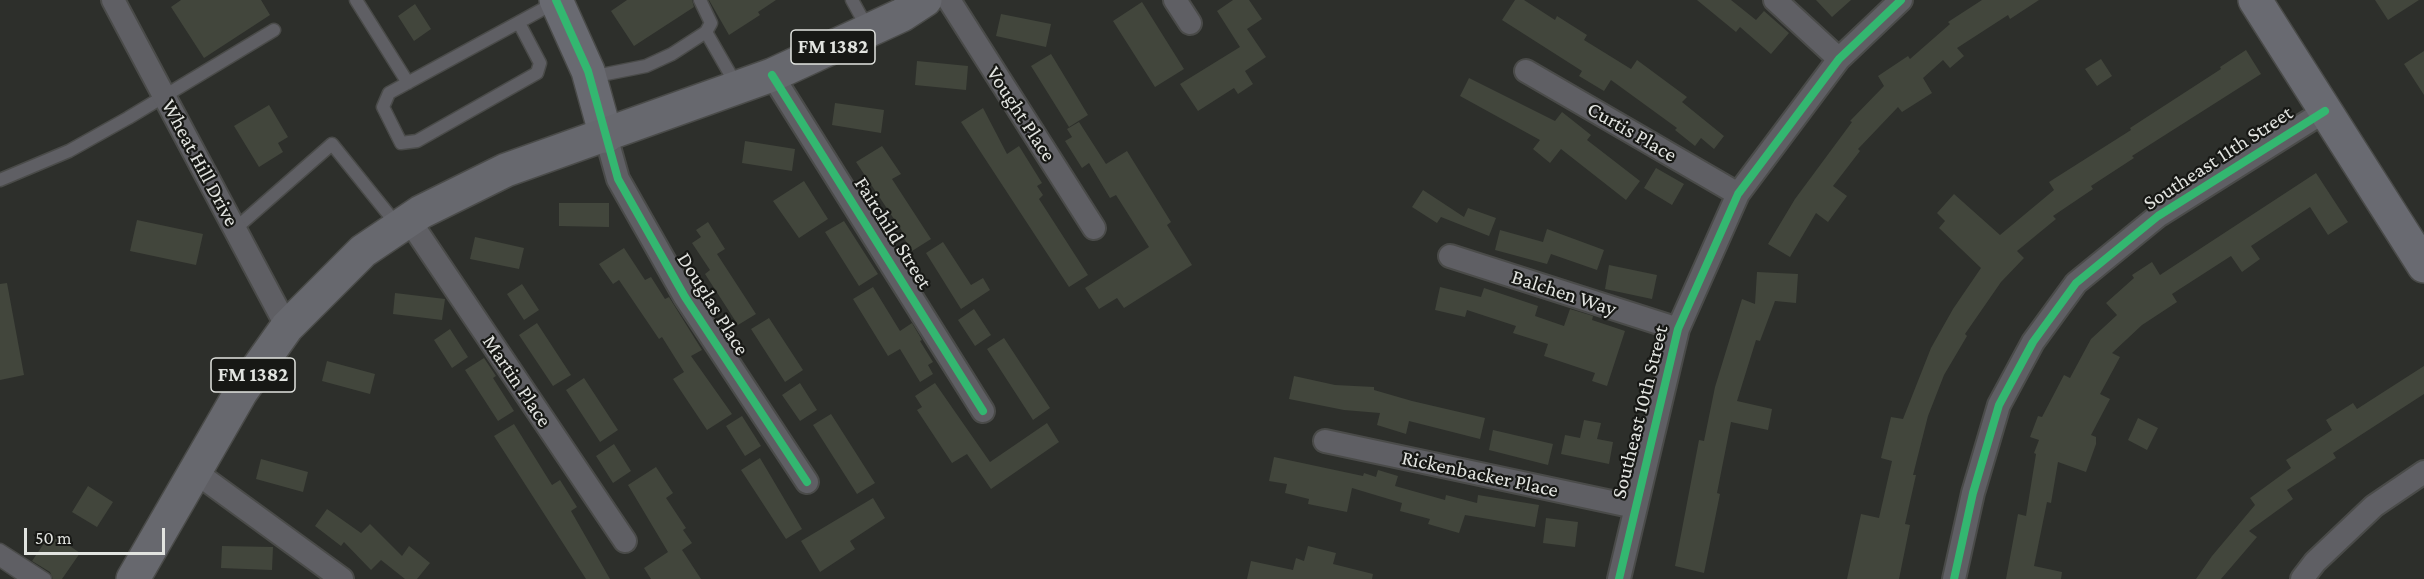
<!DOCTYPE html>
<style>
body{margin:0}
#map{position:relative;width:2424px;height:579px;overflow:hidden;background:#2d2f2b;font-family:"Crimson Pro",serif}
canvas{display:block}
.scale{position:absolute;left:24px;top:528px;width:141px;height:27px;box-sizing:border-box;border:3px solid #e2e4e0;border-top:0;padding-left:8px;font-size:18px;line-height:21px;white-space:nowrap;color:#e2e4e0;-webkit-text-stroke:4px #171815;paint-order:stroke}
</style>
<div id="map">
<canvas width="2424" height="579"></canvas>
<div class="scale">50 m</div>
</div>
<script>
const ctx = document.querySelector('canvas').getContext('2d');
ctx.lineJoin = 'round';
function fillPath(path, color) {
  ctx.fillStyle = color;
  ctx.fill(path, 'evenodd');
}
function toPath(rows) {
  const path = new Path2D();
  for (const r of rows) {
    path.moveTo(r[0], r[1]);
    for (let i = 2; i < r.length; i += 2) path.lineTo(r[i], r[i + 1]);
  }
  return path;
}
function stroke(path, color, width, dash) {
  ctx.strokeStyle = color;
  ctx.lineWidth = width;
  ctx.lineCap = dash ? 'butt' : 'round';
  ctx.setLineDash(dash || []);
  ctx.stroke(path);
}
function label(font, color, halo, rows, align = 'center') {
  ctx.font = font + ' "Crimson Pro",serif';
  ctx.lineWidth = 4.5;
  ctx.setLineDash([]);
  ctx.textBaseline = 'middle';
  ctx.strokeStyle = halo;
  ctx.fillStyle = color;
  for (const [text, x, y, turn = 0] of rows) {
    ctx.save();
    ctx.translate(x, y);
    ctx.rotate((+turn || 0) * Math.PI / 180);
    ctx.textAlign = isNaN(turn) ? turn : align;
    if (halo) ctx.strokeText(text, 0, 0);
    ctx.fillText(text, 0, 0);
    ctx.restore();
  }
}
const building = toPath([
 [181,0,261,0,270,15,204,58,171,7],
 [627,0,692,0,694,7,634,46,611,11],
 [709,0,776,0,758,12,760,15,729,35],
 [1233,0,1249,0,1262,19,1247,29,1266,57,1245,71,1253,84,1238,94,1234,88,1198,111,1180,84,1240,47,1217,11],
 [1515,0,1524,0,1555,20,1557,16,1587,35,1584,40,1631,69,1637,60,1687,97,1682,102,1724,136,1714,149,1701,138,1695,146,1675,130,1677,128,1611,80,1604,91,1579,76,1582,71,1502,20],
 [1697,0,1731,0,1756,20,1764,11,1789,33,1771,54,1740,27,1736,32],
 [1816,0,1851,0,1832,17],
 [1982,0,2039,0,2010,19,2008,15,1957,48,1964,56,1950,68,1943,60,1923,78,1932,93,1902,112,1898,107,1858,149,1860,151,1833,186,1847,196,1828,222,1816,213,1790,257,1768,244,1795,199,1852,122,1850,121,1884,86,1878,76,1908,56,1910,59,1950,24,1948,22],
 [2375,0,2419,0,2388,20],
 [1142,2,1184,69,1155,87,1113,21],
 [415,4,431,29,414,41,398,16],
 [1001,14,1051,24,1046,47,996,36],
 [2246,50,2261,74,2132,156,2134,158,2091,186,2093,189,2053,216,2056,219,2017,251,2024,258,2001,282,1965,334,1967,336,1944,375,1928,416,1913,475,1916,475,1905,524,1910,525,1899,579,1847,579,1861,514,1879,518,1892,461,1881,458,1891,417,1903,419,1931,348,1953,309,1981,268,1939,228,1945,221,1937,213,1954,194,2000,235,2054,190,2049,182,2131,130,2130,128,2221,69,2220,67],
 [2424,51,2424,95,2404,64],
 [1051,54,1088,115,1069,127,1031,66],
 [2101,59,2112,76,2097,86,2085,69],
 [917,61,968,66,966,90,915,85],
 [1469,78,1555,121,1562,112,1591,135,1587,140,1640,181,1626,200,1561,149,1550,163,1533,149,1540,140,1460,96],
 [835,103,884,110,881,133,832,125],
 [269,105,288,137,278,143,283,152,259,167,234,126],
 [983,108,1007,154,1019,146,1042,183,1037,186,1043,195,1039,199,1088,275,1069,287,961,122],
 [1079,122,1106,164,1127,151,1171,222,1167,225,1192,265,1124,308,1117,298,1099,309,1085,288,1149,247,1116,195,1110,198,1089,163,1082,168,1065,141,1072,137,1067,129],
 [745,141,795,149,792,171,742,163],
 [882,146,901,174,892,179,931,239,912,251,900,232,902,231,856,162],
 [1656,168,1684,184,1672,205,1644,188],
 [2316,173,2348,222,2328,235,2310,207,2251,246,2260,259,2242,272,2231,256,2172,294,2177,302,2142,325,2112,353,2120,357,2100,394,2110,399,2091,435,2096,437,2096,444,2086,472,2058,462,2051,503,2047,502,2034,566,2062,572,2061,579,2006,579,2018,514,2026,516,2036,454,2034,453,2039,440,2030,437,2038,416,2042,417,2064,375,2070,378,2091,339,2117,315,2106,303,2134,278,2132,275,2152,262,2160,275],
 [804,181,828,219,799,238,773,201],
 [1423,190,1464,217,1468,208,1496,218,1489,236,1441,217,1437,223,1412,207],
 [559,203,609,203,609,227,559,226],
 [137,220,203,234,196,265,130,251],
 [844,221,878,274,859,286,825,232],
 [708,222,725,249,717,254,756,314,738,325,705,274,710,270,692,243,701,237,696,230],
 [1547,229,1604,250,1597,270,1551,254,1547,264,1495,250,1500,230,1543,242],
 [475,237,524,248,519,269,470,259],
 [943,242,971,285,983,278,990,290,961,309,926,253],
 [624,248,645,280,651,277,665,299,669,297,702,350,691,356,732,414,707,430,673,379,684,372,662,337,659,339,619,280,613,284,599,264],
 [1609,265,1657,275,1652,299,1605,289],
 [1757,272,1798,274,1796,303,1775,301,1760,341,1756,340,1737,401,1772,409,1768,430,1731,422,1717,493,1720,494,1704,573,1675,566,1699,440,1704,441,1715,387,1742,299,1755,304],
 [7,283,24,375,0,380,0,284],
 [522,284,539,310,524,320,507,294],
 [873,287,900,331,912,323,922,340,920,341,933,362,928,365,933,374,920,382,900,349,888,356,853,299],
 [1440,287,1481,297,1484,288,1538,306,1535,316,1564,326,1570,309,1593,316,1592,320,1625,331,1607,386,1592,381,1595,373,1544,356,1548,344,1513,333,1516,326,1467,310,1465,317,1435,310],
 [395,293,445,299,442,320,393,314],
 [974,309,991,335,975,346,958,320],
 [769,318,803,370,785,382,751,329],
 [537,323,571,375,553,386,519,335],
 [450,329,468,357,452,368,434,340],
 [1004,338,1050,408,1033,420,987,349],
 [484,358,496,376,493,378,514,411,498,421,465,370],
 [327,361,375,374,370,394,322,381],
 [2424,366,2424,394,2333,453,2336,458,2287,490,2293,499,2249,531,2257,537,2221,579,2196,579,2212,556,2255,505,2250,498,2291,468,2286,460,2332,430,2326,420,2353,403,2357,409],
 [1294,376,1335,385,1374,387,1374,390,1412,401,1485,418,1480,439,1409,421,1406,434,1377,425,1380,413,1344,410,1289,399],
 [584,378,618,430,600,442,566,390],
 [800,383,817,410,800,421,782,395],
 [935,383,990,462,1047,423,1059,442,991,489,967,454,952,463,917,410,922,407,915,396],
 [831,414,875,483,857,494,813,425],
 [742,416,761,446,745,456,726,426],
 [2138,418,2158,428,2147,450,2128,440],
 [1584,420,1601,423,1597,439,1613,442,1609,464,1561,454,1565,435,1580,438],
 [514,424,552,485,560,480,577,507,571,511,610,579,586,579,494,436],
 [1493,430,1553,444,1548,465,1489,450],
 [614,444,631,471,613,483,596,456],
 [1274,457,1363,476,1364,473,1376,477,1378,470,1398,476,1395,486,1445,500,1446,495,1477,503,1478,495,1539,505,1535,527,1465,515,1459,533,1428,524,1430,519,1400,511,1402,503,1352,488,1347,512,1308,504,1309,499,1285,493,1287,484,1269,481],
 [760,458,802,529,786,539,741,470],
 [261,459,308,472,303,492,256,479],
 [656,467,673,493,666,498,686,528,683,530,692,543,682,550,701,579,651,579,644,568,668,552,628,485],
 [88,486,113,502,97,527,72,512],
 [873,498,885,518,850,541,855,549,820,572,801,541],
 [327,509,361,533,370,524,402,556,409,546,430,563,417,579,405,579,381,560,371,570,344,542,341,546,315,526],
 [1546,518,1578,522,1575,547,1543,543],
 [51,533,80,553,62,579,53,579,50,572,32,561],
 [222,546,273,547,272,570,221,568],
 [1308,546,1336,553,1333,564,1373,574,1372,579,1247,579,1251,561,1293,570,1296,558,1304,561]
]);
const lane = toPath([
 [356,0,408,83],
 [852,0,868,29],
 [519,23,540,63,537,73,417,141,401,143,383,107,389,93,556,2],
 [706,32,737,86],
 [591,77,646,66,672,54,706,32,711,23,700,0],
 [0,180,69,151,128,118,274,30],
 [235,229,332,144,398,226],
 [0,550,45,579],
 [0,560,28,579]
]);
const street = toPath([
 [113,0,287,327],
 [949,0,1094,228],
 [1175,0,1190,23],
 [1775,0,1839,59],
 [1526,71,1738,194],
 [772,75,983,411],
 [606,136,618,179,685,297,807,482],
 [409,220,625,541],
 [1450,256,1678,329],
 [1325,441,1635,507],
 [194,471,342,579],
 [1619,579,1678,329,1738,194,1839,59,1901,0],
 [1954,579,1973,493,1999,405,2033,342,2076,283,2158,216,2325,111],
 [2302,579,2315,562,2374,506,2424,472]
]);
const secondary = toPath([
 [556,0,588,71,606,136],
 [2255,0,2424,266]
]);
const primary = toPath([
 [133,579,241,392,287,327,363,251,421,212,506,170,772,75,902,15,925,0]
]);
const cycleway = toPath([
 [556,0,588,71,618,179,685,297,807,482],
 [772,75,983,411],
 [1619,579,1678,329,1738,194,1839,59,1901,0],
 [1954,579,1973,493,1999,405,2033,342,2076,283,2158,216,2325,111]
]);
const shields = [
 [833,47,84],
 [253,375,84]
];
const shieldNames = [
 ["FM 1382",833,47],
 ["FM 1382",253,375]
];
const streetNames = [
 ["Vought Place",1021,114,57],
 ["Curtis Place",1632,132,30],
 ["Southeast 11th Street",2218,158,-33],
 ["Wheat Hill Drive",200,163,62],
 ["Fairchild Street",893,233,58],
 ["Balchen Way",1564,293,18],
 ["Douglas Place",713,304,58],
 ["Martin Place",517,381,56],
 ["Southeast 10th Street",1640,412,-76],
 ["Rickenbacker Place",1480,474,12]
];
fillPath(building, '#42463c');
stroke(lane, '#4a4b49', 15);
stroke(street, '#4a4b49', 26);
stroke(secondary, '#4a4b49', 36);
stroke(primary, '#4a4b49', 36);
stroke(lane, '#5f5f64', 12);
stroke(street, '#5f5f64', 22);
stroke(secondary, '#696a71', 33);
stroke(primary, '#67686e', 33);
stroke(cycleway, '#33b770', 8);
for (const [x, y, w] of shields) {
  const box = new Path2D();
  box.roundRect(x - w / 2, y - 17, w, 34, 4.5);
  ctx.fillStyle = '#171815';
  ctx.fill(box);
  stroke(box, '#e2e4e0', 1.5);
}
label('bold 20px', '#e2e4e0', null, shieldNames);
label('21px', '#e2e4e0', '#171815', streetNames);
</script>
